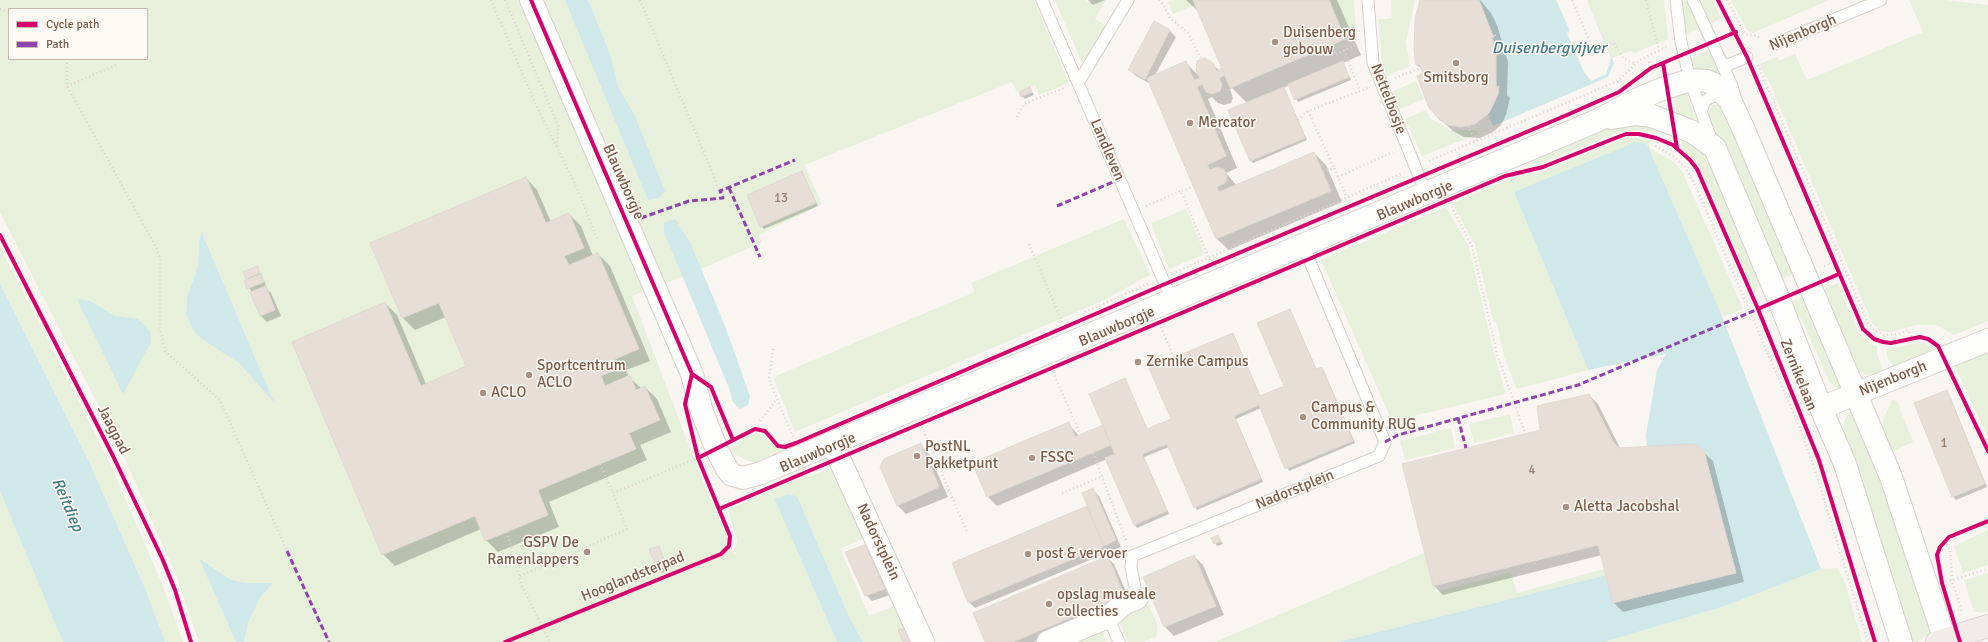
<!DOCTYPE html>
<style>
body{margin:0}
#map{position:relative;width:1988px;height:642px;overflow:hidden;background:#f9f5f0;font-family:Signika,sans-serif}
canvas{display:block}
.legend{position:absolute;left:8px;top:8px;width:140px;height:52px;box-sizing:border-box;background:#fffaf3;border:1px solid #cabbb1;margin:0;padding:5px 7px;list-style:none;font-size:12px;color:#7a5c4d}
.legend li{display:flex;align-items:center;gap:8px;height:20px}
.legend b{width:20px;border:1px solid #cabbb1}
</style>
<div id="map">
<canvas width="1988" height="642"></canvas>
<ul class="legend">
<li><b style="height:5px;background:#d6006c"></b>Cycle path</li>
<li><b style="height:5px;background:#8e44ad"></b>Path</li>
</ul>
</div>
<script>
const ctx = document.querySelector('canvas').getContext('2d');
ctx.lineJoin = 'round';
function fillPath(path, color) {
  ctx.fillStyle = color;
  ctx.fill(path, 'evenodd');
}
function toPath(rows) {
  const path = new Path2D();
  for (const r of rows) {
    path.moveTo(r[0], r[1]);
    for (let i = 2; i < r.length; i += 2) path.lineTo(r[i], r[i + 1]);
  }
  return path;
}
function stroke(path, color, width, dash) {
  ctx.strokeStyle = color;
  ctx.lineWidth = width;
  ctx.lineCap = dash ? 'butt' : 'round';
  ctx.setLineDash(dash || []);
  ctx.stroke(path);
}
function label(font, color, halo, rows, align = 'center') {
  ctx.font = font + ' Signika,sans-serif';
  ctx.lineWidth = 3;
  ctx.setLineDash([]);
  ctx.textBaseline = 'middle';
  ctx.strokeStyle = halo;
  ctx.fillStyle = color;
  for (const [text, x, y, turn = 0] of rows) {
    ctx.save();
    ctx.translate(x, y);
    ctx.rotate((+turn || 0) * Math.PI / 180);
    ctx.textAlign = isNaN(turn) ? turn : align;
    if (halo) ctx.strokeText(text, 0, 0);
    ctx.fillText(text, 0, 0);
    ctx.restore();
  }
}
const green = toPath([
 [0,0,1034,0,1069,83,1039,95,1035,85,1017,92,1012,82,804,165,822,204,759,235,762,242,701,269,632,296,706,490,735,555,737,540,729,514,730,509,784,485,832,468,864,538,840,549,869,616,895,606,912,642,863,642,850,619,797,496,787,494,782,498,774,498,837,642,244,642,248,623,260,598,273,583,246,583,230,579,200,558,236,642,199,642,176,575,121,450,0,212],
 [9,9,147,9,147,59,9,59],
 [202,233,254,355,274,403,239,363,222,350,186,314,187,297,198,266,199,240],
 [1055,0,1084,0,1086,3,1093,0,1106,0,1095,19,1106,26,1082,63],
 [1172,0,1193,0,1195,5,1173,14,1168,2],
 [1329,0,1354,0,1356,40,1345,39],
 [1391,0,1415,0,1406,42,1410,66,1386,77,1382,61,1378,20,1392,18],
 [1587,0,1664,0,1668,39,1635,53,1631,51,1611,58],
 [1684,0,1687,1,1699,28,1686,34,1683,2],
 [1700,0,1712,0,1721,18,1710,24],
 [1731,0,1829,0,1753,33,1747,30],
 [1909,0,1946,0,1988,5,1988,321,1954,335,1937,325,1916,325,1891,332,1881,331,1872,323,1767,77,1765,77,1760,64,1777,57,1779,61,1795,54,1807,80,1923,32],
 [1707,51,1709,51,1721,77,1694,72,1690,59],
 [1416,81,1424,99,1400,109,1392,92],
 [1686,93,1687,94,1697,123,1677,118,1673,94],
 [1719,104,1723,104,1798,272,1777,281,1708,119,1710,109,1713,105],
 [1426,110,1430,118,1450,130,1477,130,1478,134,1422,156,1405,119],
 [1628,122,1658,125,1658,134,1640,130,1621,132,1540,163,1517,167,1603,129],
 [1680,137,1709,155,1765,285,1753,290,1702,171,1682,147],
 [1625,138,1638,138,1651,140,1649,148,1674,162,1683,173,1743,309,1722,317,1647,144,1514,192,1588,370,1517,389,1504,357,1497,323,1493,320,1475,245,1452,203,1505,181,1522,175,1538,173],
 [1446,207,1469,247,1494,353,1506,394,1392,421,1321,260],
 [1186,209,1205,254,1169,269,1151,223],
 [1124,219,1150,275,1100,302,795,432,774,379,778,375,975,292,971,283],
 [0,247,107,457,161,581,183,642,165,642,145,588,90,464,0,284],
 [1838,283,1858,332,1870,343,1877,347,1877,354,1885,374,1866,375,1854,368,1819,291],
 [1808,295,1843,381,1841,389,1835,387,1829,381,1803,322,1788,303],
 [1920,343,1926,344,1935,351,1894,370,1887,356,1886,349],
 [1988,349,1988,437,1954,364],
 [1892,400,1897,401,1913,442,1894,451,1886,449,1882,428,1884,417],
 [1857,409,1931,632,1918,642,1910,642,1843,435,1844,422,1847,416,1852,410],
 [1510,414,1514,433,1474,443,1469,424],
 [1451,428,1455,448,1405,460,1400,441],
 [758,433,782,451,758,462,751,462,736,455,730,449,750,435],
 [0,491,46,598,63,642,0,642],
 [1988,530,1988,565,1963,573,1954,546],
 [1424,553,1436,592,1511,572,1517,593,1604,569,1606,575,1338,642,1215,642],
 [1837,568,1845,582,1862,642,1604,642,1722,607,1821,569],
 [1988,573,1988,612,1974,612,1964,580],
 [1145,605,1149,605,1158,626,1156,637,1143,642,1128,642,1119,622,1119,619],
 [1101,626,1106,642,1063,642]
]);
const water = toPath([
 [565,0,588,0,611,57,618,87,635,116,665,191,659,198,648,200],
 [1479,0,1587,0,1614,63,1608,77,1493,126,1488,115,1495,103,1499,90,1499,86,1496,87,1496,50,1499,49,1496,49,1492,38,1496,35,1493,36],
 [1636,142,1647,144,1719,309,1821,569,1722,607,1604,642,1338,642,1606,575,1613,603,1736,573,1704,451,1697,445,1690,444,1647,447,1646,435,1657,370,1666,354,1588,370,1514,192],
 [675,219,690,242,725,326,750,396,748,405,740,409,733,402,729,388,664,232,664,223],
 [202,233,254,355,275,404,239,363,202,339,193,330,186,314,187,297,198,266,199,240],
 [0,284,90,464,145,588,165,642,63,642,0,491],
 [77,299,90,301,115,316,138,319,150,331,151,342,123,394],
 [787,494,797,496,850,619,863,642,837,642,774,498,781,498],
 [199,558,230,579,246,583,273,583,260,598,248,623,244,642,236,642]
]);
const pier = toPath([
 [1556,0,1587,0,1611,58,1606,74,1591,81,1584,72,1567,33,1570,31]
]);
const shadow = toPath([
 [1088,0,1105,0,1093,5],
 [1186,0,1337,0,1361,55,1343,63,1351,80,1298,102,1289,85,1284,88,1307,140,1253,163,1251,161,1247,103,1232,88,1230,89,1233,98,1231,103,1224,105,1218,103,1212,97,1208,99,1237,168,1226,173,1237,186,1314,153,1326,165,1342,202,1229,250,1217,239,1151,84,1136,76,1130,70,1170,31,1176,37,1155,75,1185,62,1200,77,1212,64,1219,70,1225,72,1199,12],
 [1421,0,1480,0,1491,13,1497,25,1508,62,1507,95,1510,98,1506,115,1501,125,1493,132,1480,138,1464,137,1453,131,1440,119,1423,70,1417,65,1415,44],
 [1030,88,1034,95,1025,99,1022,96],
 [802,173,818,206,764,229,761,226],
 [526,178,537,190,551,222,569,214,581,226,593,256,598,254,610,266,650,361,626,370,629,377,641,388,645,387,657,399,671,432,640,445,647,460,549,502,559,527,498,552,486,540,481,529,395,566,383,554,385,303,397,315,426,384,467,366,446,317,415,330,403,318,372,243],
 [257,267,266,285,264,286,271,293,281,316,267,322,261,316,252,292,245,282,249,280,247,278],
 [1290,310,1317,370,1322,368,1324,371,1355,443,1289,471,1261,408,1236,419,1263,482,1197,510,1169,447,1144,457,1169,514,1137,528,1135,525,1107,459,997,506,988,497,1068,423,1079,436,1104,426,1125,380,1148,430,1172,420,1233,334,1261,397,1285,387],
 [1946,391,1949,394,1987,487,1956,500,1953,497,1915,404],
 [1589,395,1598,404,1621,450,1703,452,1713,461,1744,582,1623,612,1614,603,1602,555,1443,595,1434,586,1404,465,1541,431],
 [920,445,929,454,948,497,906,514,897,505],
 [1093,490,1099,496,1121,547,975,608,969,602,953,564,1088,507],
 [1218,536,1223,544,1217,546,1215,543],
 [865,546,871,552,890,595,872,601,866,595],
 [658,547,669,570,662,573,659,570],
 [1194,556,1203,565,1224,615,1174,636,1165,627,1144,577],
 [1108,558,1114,564,1130,601,1033,642,986,642]
]);
const building = toPath([
 [1193,0,1329,0,1345,39,1230,88,1193,0],
 [1420,0,1479,0,1493,36,1496,35,1492,38,1496,49,1499,49,1496,50,1496,87,1499,86,1498,94,1489,113,1475,124,1461,127,1449,125,1440,120,1429,108,1417,76,1423,73,1419,64,1416,65,1414,51,1415,19,1420,0],
 [1154,21,1170,30,1145,79,1128,70,1154,21],
 [1205,58,1213,63,1216,71,1222,68,1225,75,1219,78,1222,85,1220,91,1212,94,1206,92,1202,84,1197,87,1226,156,1207,165,1210,170,1217,167,1224,169,1227,177,1225,183,1217,187,1219,192,1314,152,1331,191,1216,239,1147,78,1186,61,1194,80,1200,78,1196,70,1197,61,1205,58],
 [1343,61,1349,77,1294,100,1288,84,1343,61],
 [1030,87,1032,92,1021,97,1019,92,1030,87],
 [1284,87,1305,138,1250,161,1228,110,1284,87],
 [802,171,816,203,760,227,747,195,802,171],
 [526,177,546,223,569,213,584,248,564,256,569,265,598,253,639,349,615,359,619,368,601,376,605,386,630,375,636,390,645,386,660,420,629,433,636,449,538,490,548,515,485,541,475,516,382,555,292,342,385,302,421,386,466,366,439,303,402,318,370,243,526,177],
 [257,266,260,273,246,279,243,272,257,266],
 [261,274,264,282,247,289,244,281,261,274],
 [266,286,275,310,260,316,250,292,266,286],
 [1290,309,1316,369,1322,367,1353,441,1285,469,1259,405,1234,416,1261,479,1194,508,1167,444,1142,454,1167,511,1134,525,1105,458,1115,454,1089,394,1125,378,1147,429,1171,419,1149,368,1233,333,1260,396,1284,386,1257,323,1290,309],
 [1947,390,1985,484,1952,497,1914,403,1947,390],
 [1589,394,1614,443,1619,448,1690,444,1697,445,1704,451,1736,573,1613,603,1598,545,1433,586,1402,464,1540,430,1537,406,1589,394],
 [1069,422,1075,437,1103,425,1111,445,987,497,972,463,1069,422],
 [921,443,939,487,897,506,880,467,884,459,921,443],
 [1093,488,1116,540,1104,546,1082,493,1093,488],
 [1087,506,1104,546,968,603,952,563,1087,506],
 [1218,535,1221,541,1214,544,1211,538,1218,535],
 [865,545,885,589,865,596,845,552,865,545],
 [659,546,667,567,658,571,649,549,659,546],
 [1194,555,1216,606,1164,627,1143,577,1194,555],
 [1108,556,1124,595,1013,642,985,642,973,613,1108,556],
 [906,627,912,642,903,642,898,630,906,627]
]);
const path = toPath([
 [491,0,536,105,576,186,597,238],
 [505,0,558,125,557,149],
 [640,0,720,191],
 [1159,0,1163,4,1170,18,1188,33,1201,59],
 [1572,0,1593,49,1613,42,1623,58,1636,64],
 [1646,0,1659,50],
 [1727,0,1745,34,1757,36,1761,39],
 [0,9,9,12],
 [1331,45,1335,55,1357,44],
 [1344,50,1360,91],
 [67,59,67,86,156,247,160,259,160,328,165,351,220,400,287,551],
 [1649,62,1652,71],
 [1758,65,1868,323,1877,332,1884,335,1899,334,1908,330,1912,338],
 [1395,78,1421,68],
 [67,86,117,65],
 [1308,111,1334,168],
 [1017,117,1024,104,1064,88],
 [1298,120,1308,111,1368,88],
 [1468,126,1475,141],
 [1658,142,1656,146,1673,156,1685,167,1696,187,1797,421,1814,467,1868,642],
 [1429,161,1618,81,1640,60,1666,47],
 [1323,172,1334,168,1347,198],
 [1338,177,1393,152],
 [1194,186,1181,191,1211,263],
 [1450,203,1472,246,1497,354,1525,433],
 [1146,206,1181,191],
 [1029,244,1063,324],
 [1824,266,1829,264],
 [1176,272,1403,173],
 [1085,312,1150,283],
 [1161,327,1174,358],
 [773,349,769,379,793,437],
 [1053,372,1080,434],
 [760,421,777,399],
 [922,427,967,532],
 [1093,453,1127,543],
 [600,464,613,493,698,458],
 [1062,493,1103,476],
 [507,532,522,586,550,642],
 [1947,544,1950,548,1952,580,1962,612],
 [520,576,627,529,613,493],
 [1946,582,1988,569]
]);
const service = toPath([
 [1042,0,1172,300],
 [1368,0,1373,63,1426,193],
 [1676,0,1681,42,1690,80,1712,142],
 [1693,0,1732,86,1736,101],
 [1775,44,1881,0],
 [1723,67,1747,57],
 [1078,83,1128,0],
 [1701,111,1705,101,1711,97,1716,96,1725,98],
 [1137,598,1131,567,1132,556,1379,456,1385,442,1303,245],
 [1108,617,1119,642]
]);
const minor = toPath([
 [1821,408,1988,340],
 [832,443,923,642],
 [1048,642,1108,617,1125,603,1137,598]
]);
const tertiary = toPath([
 [531,0,692,374,702,412,717,450,727,469,732,475,743,478,761,473,1348,226,1596,121,1636,100,1662,89,1690,80,1707,81,1714,84,1730,100,1743,128,1891,477,1945,640],
 [1611,118,1637,114,1652,116,1693,132,1715,148,1779,300,1821,408,1845,464,1901,642]
]);
const trunk = toPath([
 [1937,642,1988,626]
]);
const quiet = toPath([
 [729,188,760,257],
 [1057,206,1120,179],
 [641,218,689,201,723,198,720,191,795,160],
 [1458,418,1466,448],
 [1385,442,1398,435,1578,385,1758,309],
 [287,551,329,642]
]);
const cycleway = toPath([
 [531,0,692,374,711,387,733,440],
 [1718,0,1747,57,1863,329,1874,339,1883,342,1891,343,1920,337,1928,339,1938,346,1988,451],
 [1663,63,1677,148],
 [0,235,113,456,162,558,175,590,191,642],
 [1758,309,1839,274],
 [698,458,755,429,765,431,778,446,785,447,796,443,1165,284,1567,115,1619,92,1651,68,1736,32],
 [719,509,1505,176,1543,167,1613,139,1626,134,1639,134,1656,138,1673,145,1690,160,1697,169,1758,309,1819,460,1875,642],
 [505,642,721,554,729,546,730,536,698,458,685,404,692,374],
 [1960,642,1942,583,1937,555,1940,547,1949,537,1988,521]
]);
const markers = [
 [1275,42,4,"#a69286"],
 [1456,63,4,"#a69286"],
 [1190,123,4,"#a69286"],
 [1138,362,4,"#a69286"],
 [529,375,4,"#a69286"],
 [483,393,4,"#a69286"],
 [1303,417,4,"#a69286"],
 [917,456,4,"#a69286"],
 [1032,458,4,"#a69286"],
 [1566,507,4,"#a69286"],
 [587,552,4,"#a69286"],
 [1028,554,4,"#a69286"],
 [1049,604,4,"#a69286"]
];
const numberNames = [
 ["13",781,199],
 ["1",1944,444],
 ["4",1532,471]
];
const poiNames = [
 ["Duisenberg",1283,33],
 ["gebouw",1283,50],
 ["Smitsborg",1456,78,"center"],
 ["Mercator",1198,123],
 ["Zernike Campus",1146,362],
 ["Sportcentrum",537,366],
 ["ACLO",537,383],
 ["ACLO",491,393],
 ["Campus &",1311,408],
 ["Community RUG",1311,425],
 ["PostNL",925,447],
 ["Pakketpunt",925,464],
 ["FSSC",1040,458],
 ["Aletta Jacobshal",1574,507],
 ["GSPV De",579,543,"right"],
 ["Ramenlappers",579,560,"right"],
 ["post & vervoer",1036,554],
 ["opslag museale",1057,595],
 ["collecties",1057,612]
];
const streetNames = [
 ["Nijenborgh",1803,33,-23],
 ["Nettelbosje",1388,99,69],
 ["Landleven",1107,150,67],
 ["Blauwborgje",623,182,66],
 ["Blauwborgje",1415,201,-23],
 ["Blauwborgje",1117,327,-23],
 ["Zernikelaan",1798,375,68],
 ["Nijenborgh",1893,379,-22],
 ["Jaagpad",113,430,63],
 ["Blauwborgje",818,453,-23],
 ["Nadorstplein",1295,490,-22],
 ["Nadorstplein",878,542,65],
 ["Hooglandsterpad",633,577,-22]
];
const waterNames = [
 ["Duisenbergvijver",1549,49],
 ["Reitdiep",67,505,67]
];
fillPath(green, '#e7f0db');
fillPath(water, '#d0e8ea');
fillPath(pier, '#f9f5f0');
fillPath(shadow, '#0003');
fillPath(building, '#e6ded7');
stroke(building, '#e2d8d2', 1);
stroke(service, '#d7d1cb', 13);
stroke(minor, '#d7d1cb', 24);
stroke(tertiary, '#d7d1cb', 24);
stroke(trunk, '#dad1cc', 24);
stroke(path, '#dcd5d0', 2.5, [1, 3]);
stroke(service, '#fefefd', 11);
stroke(minor, '#fefefd', 22);
stroke(tertiary, '#fefefd', 22);
stroke(trunk, '#f2ece8', 22);
stroke(quiet, '#8e44ad', 3, [6, 3]);
stroke(cycleway, '#d6006c', 4);
for (const [x, y, r, color] of markers) {
  const dot = new Path2D();
  dot.arc(x, y, r, 0, 2 * Math.PI);
  ctx.fillStyle = color;
  ctx.fill(dot);
  stroke(dot, '#fffaf3', 1.5);
}
label('13px', '#977e72', null, numberNames);
label('15px', '#7a5c4d', '#fffaf3', poiNames, 'left');
label('15px', '#7a5c4d', '#fffaf3', streetNames);
label('italic 16px', '#437c86', '#fffaf3', waterNames);
</script>
